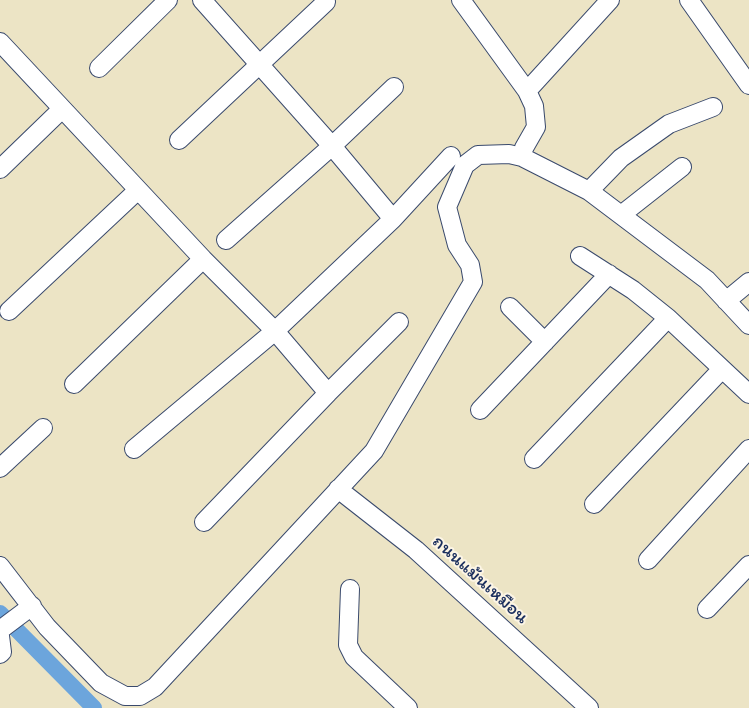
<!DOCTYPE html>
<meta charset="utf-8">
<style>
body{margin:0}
canvas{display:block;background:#ece4c5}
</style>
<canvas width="749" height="708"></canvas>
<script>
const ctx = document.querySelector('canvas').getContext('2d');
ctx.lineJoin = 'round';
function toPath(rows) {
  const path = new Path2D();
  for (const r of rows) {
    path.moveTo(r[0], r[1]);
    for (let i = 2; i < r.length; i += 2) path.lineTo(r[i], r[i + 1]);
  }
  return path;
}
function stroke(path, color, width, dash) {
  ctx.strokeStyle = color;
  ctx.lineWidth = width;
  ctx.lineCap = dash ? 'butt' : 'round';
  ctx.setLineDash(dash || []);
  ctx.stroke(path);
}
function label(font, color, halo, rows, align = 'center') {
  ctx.font = font + ' Itim,"Playpen Sans Thai",sans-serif';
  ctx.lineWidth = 4;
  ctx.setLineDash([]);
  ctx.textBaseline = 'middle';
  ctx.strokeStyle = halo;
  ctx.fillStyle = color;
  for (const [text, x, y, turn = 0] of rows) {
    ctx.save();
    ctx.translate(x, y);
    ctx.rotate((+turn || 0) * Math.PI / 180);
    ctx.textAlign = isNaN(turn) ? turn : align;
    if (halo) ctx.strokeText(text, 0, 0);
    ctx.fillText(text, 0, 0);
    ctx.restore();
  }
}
const canal = toPath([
 [0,613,94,708]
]);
const street = toPath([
 [461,0,527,91,534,106,536,127,524,148,522,157],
 [689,0,749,85],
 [0,42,203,259,275,331,328,393,204,522],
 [99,68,168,0],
 [527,91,610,0],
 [179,140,326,2],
 [0,169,62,109],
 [589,191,621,158,669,124,713,107],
 [621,215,682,167],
 [393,219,451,156],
 [226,240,332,146,394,87],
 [580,256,633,290,668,318,749,394],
 [726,301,749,282],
 [510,307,545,342],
 [9,311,138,190],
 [74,384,203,259],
 [328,393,399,322],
 [480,410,609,274],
 [134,449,275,331,393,219,332,146,202,0],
 [534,459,668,318],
 [0,468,43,428],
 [338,489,416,550,589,708],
 [594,504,722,369],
 [648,560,749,449],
 [0,566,47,627,101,683,125,696,140,696,155,687,374,451,473,282,470,265,457,245,447,207,465,165,478,155,509,154,522,157,589,191,707,280,749,325],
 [350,589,348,645,354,657,408,708],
 [707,609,749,565],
 [0,630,32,606],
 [0,636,2,652,0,654]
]);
const streetNames = [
 ["ถนนแม้นเหมือน",480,580,42]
];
stroke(canal, '#6ca5dc', 16);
stroke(street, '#3a4a6d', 20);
stroke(street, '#fff', 18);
label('19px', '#1b2f5e', '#fcf5e5', streetNames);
</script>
